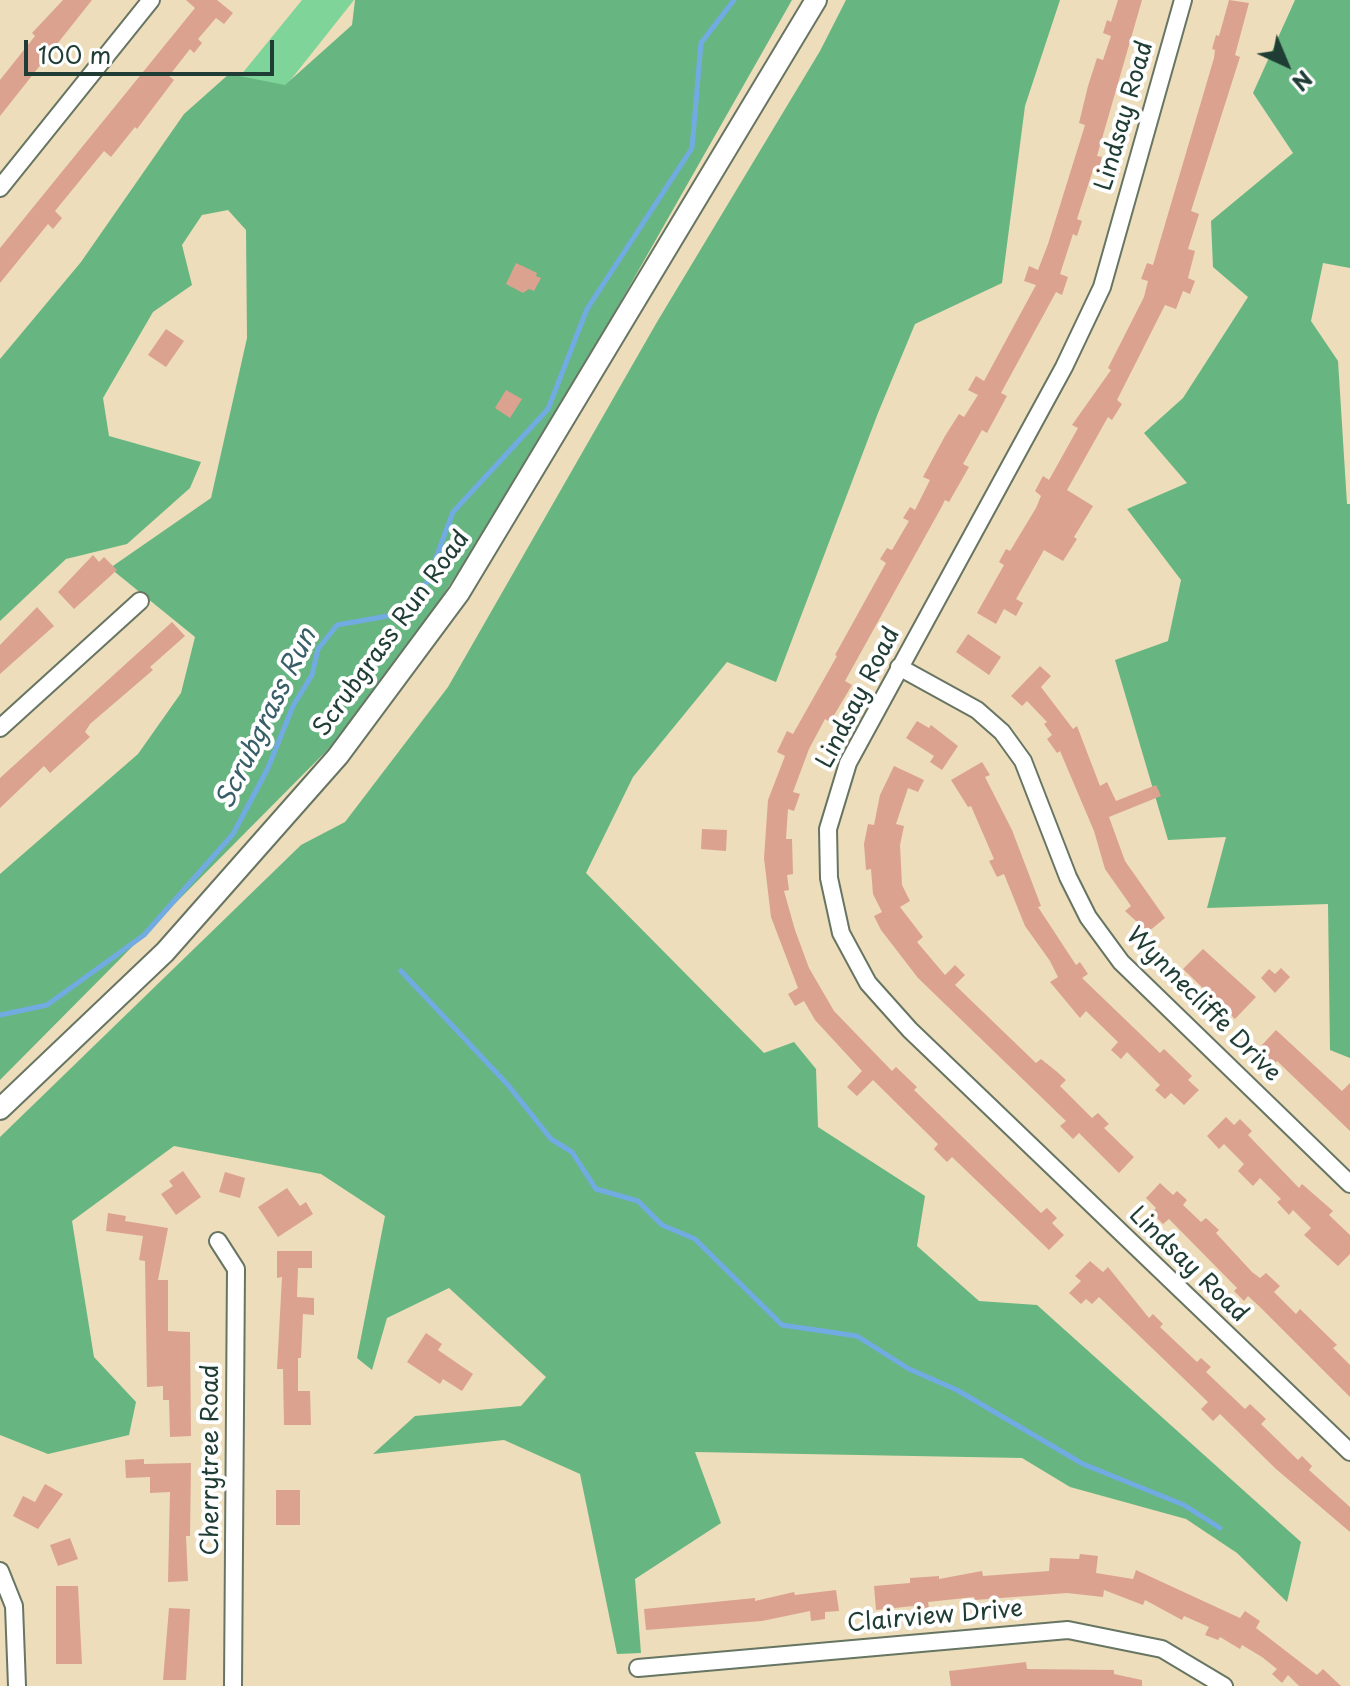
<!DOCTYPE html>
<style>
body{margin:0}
#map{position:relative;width:1350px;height:1686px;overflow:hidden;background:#edddba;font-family:"Playpen Sans",sans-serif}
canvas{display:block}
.north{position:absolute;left:1246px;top:24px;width:80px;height:80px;-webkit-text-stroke:6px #fff;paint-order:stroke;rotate:136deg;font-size:22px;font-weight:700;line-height:32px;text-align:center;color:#1f3d34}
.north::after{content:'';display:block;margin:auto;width:28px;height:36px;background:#1f3d34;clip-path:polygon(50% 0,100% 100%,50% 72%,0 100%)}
.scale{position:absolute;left:24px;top:40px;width:250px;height:36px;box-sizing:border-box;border:4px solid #1f3d34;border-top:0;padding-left:10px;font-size:24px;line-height:28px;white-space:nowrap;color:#1f3d34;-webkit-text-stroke:6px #fff;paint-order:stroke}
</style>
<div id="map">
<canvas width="1350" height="1686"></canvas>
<div class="north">N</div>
<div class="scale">100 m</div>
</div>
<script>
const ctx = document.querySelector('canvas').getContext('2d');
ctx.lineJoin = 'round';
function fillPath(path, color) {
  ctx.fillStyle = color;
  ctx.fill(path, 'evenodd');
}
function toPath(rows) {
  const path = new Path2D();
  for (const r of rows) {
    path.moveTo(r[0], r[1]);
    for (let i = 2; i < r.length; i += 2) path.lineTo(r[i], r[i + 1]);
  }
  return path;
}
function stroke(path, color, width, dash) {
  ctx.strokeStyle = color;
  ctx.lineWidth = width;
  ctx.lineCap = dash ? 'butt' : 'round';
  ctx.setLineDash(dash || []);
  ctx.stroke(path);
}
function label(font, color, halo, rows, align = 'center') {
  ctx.font = font + ' "Playpen Sans",sans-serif';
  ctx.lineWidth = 8;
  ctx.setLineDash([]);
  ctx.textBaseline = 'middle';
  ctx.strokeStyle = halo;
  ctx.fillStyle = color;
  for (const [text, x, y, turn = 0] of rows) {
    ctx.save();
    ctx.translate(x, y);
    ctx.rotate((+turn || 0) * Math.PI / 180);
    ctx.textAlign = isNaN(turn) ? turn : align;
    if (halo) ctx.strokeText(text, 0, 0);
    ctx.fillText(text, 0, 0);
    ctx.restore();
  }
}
const green = toPath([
 [302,0,354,0,14,429,0,371]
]);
const forest = toPath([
 [355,0,792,0,520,479,366,711,0,1080,0,874,138,754,181,693,195,637,110,568,211,498,247,338,246,230,228,210,202,215,182,245,192,285,153,312,103,398,109,436,201,462,190,488,127,544,66,559,0,621,0,359,81,262,184,114,229,74,285,85,352,25],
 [846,0,1060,0,1025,106,1002,283,915,324,878,413,776,682,727,662,633,777,586,873,764,1053,794,1042,816,1069,818,1127,925,1196,917,1246,979,1301,1037,1305,1301,1542,1287,1602,1237,1553,1186,1519,1070,1487,1022,1458,695,1452,721,1523,635,1579,641,1653,617,1654,580,1474,504,1440,373,1454,415,1416,521,1406,546,1377,449,1288,387,1318,372,1370,357,1358,385,1216,321,1174,174,1146,72,1221,94,1357,136,1402,129,1435,48,1454,0,1435,0,1137,301,845,345,822,448,687,657,322,820,51],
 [1295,0,1350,0,1350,268,1323,263,1311,321,1338,361,1347,504,1350,504,1350,1058,1330,1050,1328,904,1207,908,1226,837,1168,840,1115,660,1168,641,1181,580,1127,509,1187,483,1144,433,1183,398,1248,297,1213,267,1211,221,1293,153,1253,93]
]);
const stream = toPath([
 [401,971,508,1085,551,1139,572,1152,596,1189,638,1201,662,1225,695,1239,782,1325,857,1336,909,1369,957,1390,1083,1464,1184,1505,1220,1528],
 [0,1015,47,1005,144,935,233,834,268,768,293,706,312,675,318,649,337,625,416,611,453,512,548,409,587,309,692,148,701,43,734,0]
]);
const building = toPath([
 [63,0,92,0,0,116,0,80,35,36,32,33],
 [186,0,217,0,233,13,224,24,216,18,198,39,202,43,194,53,190,49,169,76,174,80,137,129,135,127,111,157,104,151,55,211,62,218,53,229,48,224,0,283,0,248,195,8],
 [1118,0,1142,0,1097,156,1102,157,1098,171,1093,170,1077,219,1082,221,1077,236,1073,234,1060,274,1068,277,1062,295,1056,292,1001,393,1007,396,987,433,982,430,963,464,969,467,949,502,945,500,941,508,845,681,852,685,830,722,825,719,809,749,793,792,800,794,794,811,788,809,786,839,792,839,793,874,787,875,789,890,784,891,795,930,809,968,834,1011,892,1071,896,1067,917,1087,914,1090,1041,1213,1047,1208,1057,1218,1052,1223,1064,1235,1049,1250,952,1157,947,1162,934,1149,938,1144,873,1080,857,1096,847,1087,862,1071,815,1020,804,1001,795,1006,788,994,798,988,771,917,764,858,768,800,785,756,777,752,787,731,793,734,837,656,835,655,886,563,880,559,887,548,892,550,909,521,903,518,910,507,915,510,930,480,923,477,945,436,959,414,964,417,978,395,968,390,976,376,984,381,1036,285,1024,281,1029,266,1038,270,1048,244,1085,125,1079,123,1088,86,1097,58,1103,60,1111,36,1103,33,1107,20,1111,22],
 [1229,0,1249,3,1235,55,1240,57,1191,211,1199,214,1188,249,1195,251,1188,278,1195,281,1190,294,1183,291,1176,309,1165,305,1117,400,1122,404,1112,420,1108,417,1067,490,1093,506,1074,537,1077,539,1063,561,1044,550,1016,599,1023,603,1016,616,1004,609,996,624,977,613,1004,565,999,562,1006,549,1010,551,1036,508,1041,496,1035,491,1043,476,1049,480,1078,428,1072,425,1111,370,1108,368,1144,297,1148,281,1141,279,1147,263,1153,265,1214,58,1215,50,1212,49,1216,35,1219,36],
 [516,263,537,273,536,276,541,278,534,291,529,289,523,293,506,284],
 [166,329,184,341,166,367,148,355],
 [506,390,522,399,510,418,495,408],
 [93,555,99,562,104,557,117,570,74,609,58,592],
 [37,607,54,626,0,674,0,645],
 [172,622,185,636,150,667,153,670,90,724,85,732,90,737,50,773,44,766,0,808,0,778],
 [968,634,1001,657,989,675,956,652],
 [1040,666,1051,676,1041,687,1073,729,1077,726,1100,786,1107,782,1116,801,1156,785,1161,796,1109,817,1125,861,1165,918,1148,932,1125,911,1131,906,1105,869,1094,831,1060,751,1057,753,1047,739,1052,735,1044,724,1047,722,1027,701,1022,706,1011,696],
 [917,721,929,728,931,725,958,746,942,770,930,762,934,756,906,738],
 [982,762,990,775,985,777,1012,830,1041,906,1038,907,1076,965,1080,962,1088,974,1082,978,1160,1053,1164,1049,1192,1076,1188,1080,1199,1090,1184,1105,1171,1093,1165,1099,1155,1090,1160,1085,1127,1052,1121,1059,1111,1050,1118,1042,1086,1011,1080,1018,1050,982,1058,977,1050,961,1025,926,1004,874,997,877,989,861,994,859,971,806,968,807,951,780],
 [894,766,924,780,918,792,908,788,896,824,904,826,900,845,902,885,910,901,900,907,923,937,917,942,945,975,955,965,965,975,955,985,1036,1063,1041,1059,1056,1071,1066,1080,1060,1086,1092,1118,1098,1113,1109,1124,1104,1128,1134,1157,1119,1173,1079,1133,1073,1139,1060,1126,1066,1121,918,978,881,930,874,916,882,912,873,894,871,869,866,870,864,844,868,824,874,825,880,795],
 [702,829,727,830,726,851,701,849],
 [1203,949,1256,997,1235,1019,1183,969],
 [1281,968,1290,977,1275,993,1261,978,1269,969,1275,974],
 [1276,1030,1342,1091,1350,1083,1350,1131,1277,1061,1273,1066,1263,1057,1268,1052,1261,1046],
 [1226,1117,1234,1125,1240,1119,1252,1131,1248,1135,1299,1188,1302,1184,1333,1211,1329,1215,1350,1235,1350,1254,1338,1266,1304,1235,1311,1228,1293,1210,1289,1215,1277,1202,1281,1199,1260,1178,1253,1186,1238,1171,1244,1164,1224,1144,1219,1149,1207,1136],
 [183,1171,201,1197,176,1215,161,1194,173,1186,169,1181],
 [225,1172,245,1178,240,1198,219,1192],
 [1160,1183,1173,1195,1177,1191,1187,1200,1183,1205,1201,1222,1206,1218,1219,1230,1216,1233,1252,1272,1260,1278,1266,1273,1280,1286,1274,1292,1296,1314,1300,1309,1337,1345,1333,1348,1350,1365,1350,1397,1260,1307,1248,1296,1244,1301,1234,1291,1237,1288,1169,1219,1163,1224,1152,1213,1156,1208,1146,1198],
 [287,1188,300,1206,306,1202,313,1214,278,1237,258,1207],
 [108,1213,126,1216,125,1221,168,1228,158,1280,168,1280,168,1331,190,1332,191,1436,170,1437,169,1400,163,1400,163,1386,147,1387,145,1261,139,1260,143,1236,106,1231],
 [277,1251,312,1251,312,1268,298,1268,297,1297,314,1298,314,1315,303,1314,301,1358,298,1358,298,1391,310,1391,311,1425,284,1425,283,1369,277,1369,282,1277,277,1278],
 [1090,1261,1103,1272,1108,1267,1149,1318,1153,1314,1163,1324,1160,1327,1197,1362,1201,1358,1211,1367,1206,1372,1245,1409,1250,1404,1266,1419,1261,1424,1298,1460,1302,1456,1312,1466,1309,1470,1350,1507,1350,1532,1276,1469,1220,1414,1213,1421,1201,1409,1208,1402,1099,1297,1092,1304,1086,1299,1081,1304,1069,1293,1081,1281,1075,1276],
 [426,1333,442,1344,438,1350,473,1374,462,1391,443,1379,440,1384,407,1362],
 [144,1459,144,1464,191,1463,190,1536,186,1536,188,1581,168,1582,170,1492,150,1493,150,1477,126,1478,125,1460],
 [45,1484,63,1494,38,1529,13,1516,23,1496,35,1502],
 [276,1490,300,1490,300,1525,276,1525],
 [70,1538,78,1559,58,1566,50,1545],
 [1080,1554,1098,1556,1096,1573,1133,1579,1136,1570,1240,1618,1245,1611,1260,1621,1256,1628,1317,1675,1323,1669,1341,1686,1299,1686,1288,1675,1282,1683,1272,1674,1277,1669,1262,1657,1242,1645,1240,1649,1220,1637,1218,1640,1205,1635,1209,1627,1184,1616,1182,1620,1145,1600,1143,1605,1104,1590,1103,1597,1067,1593,975,1600,974,1597,928,1602,929,1608,913,1610,913,1606,876,1610,874,1586,910,1583,910,1578,939,1576,939,1579,982,1571,983,1576,1049,1571,1050,1558,1079,1559],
 [56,1586,78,1586,82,1664,56,1664],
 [836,1590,839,1611,825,1612,825,1619,811,1621,810,1611,762,1621,646,1630,644,1609,755,1598,755,1601,794,1592,795,1595],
 [169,1608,190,1609,186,1680,163,1680],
 [1026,1662,1027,1669,1114,1670,1114,1674,1142,1680,1142,1686,951,1686,949,1671]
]);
const minor = toPath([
 [1183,0,1102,287,1064,367,848,763,828,829,829,878,841,933,868,983,910,1030,1350,1452],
 [0,188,151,0],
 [899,667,977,710,1002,732,1023,761,1068,877,1088,917,1121,962,1350,1184],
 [0,728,140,601],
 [218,1241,236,1269,233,1686],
 [0,1571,14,1606,17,1686],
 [638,1668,1068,1630,1162,1649,1224,1686]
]);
const tertiary = toPath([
 [0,1109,165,952,338,756,459,593,816,0]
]);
const streetNames = [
 ["Lindsay Road",1125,116,-74],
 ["Scrubgrass Run Road",392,634,-54],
 ["Lindsay Road",859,698,-63],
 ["Wynnecliffe Drive",1203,1005,45],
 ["Lindsay Road",1188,1265,44],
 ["Cherrytree Road",211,1460,-90],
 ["Clairview Drive",935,1617,-5]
];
const waterNames = [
 ["Scrubgrass Run",267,719,-64]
];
fillPath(green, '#7fd599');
fillPath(forest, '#67b681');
stroke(stream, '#72abe2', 5);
fillPath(building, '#dca290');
stroke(minor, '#677563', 20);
stroke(tertiary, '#677563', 24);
stroke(minor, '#fff', 16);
stroke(tertiary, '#fff', 20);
label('24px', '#1f3d34', '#fff', streetNames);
label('italic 26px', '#385e68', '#fff', waterNames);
</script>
